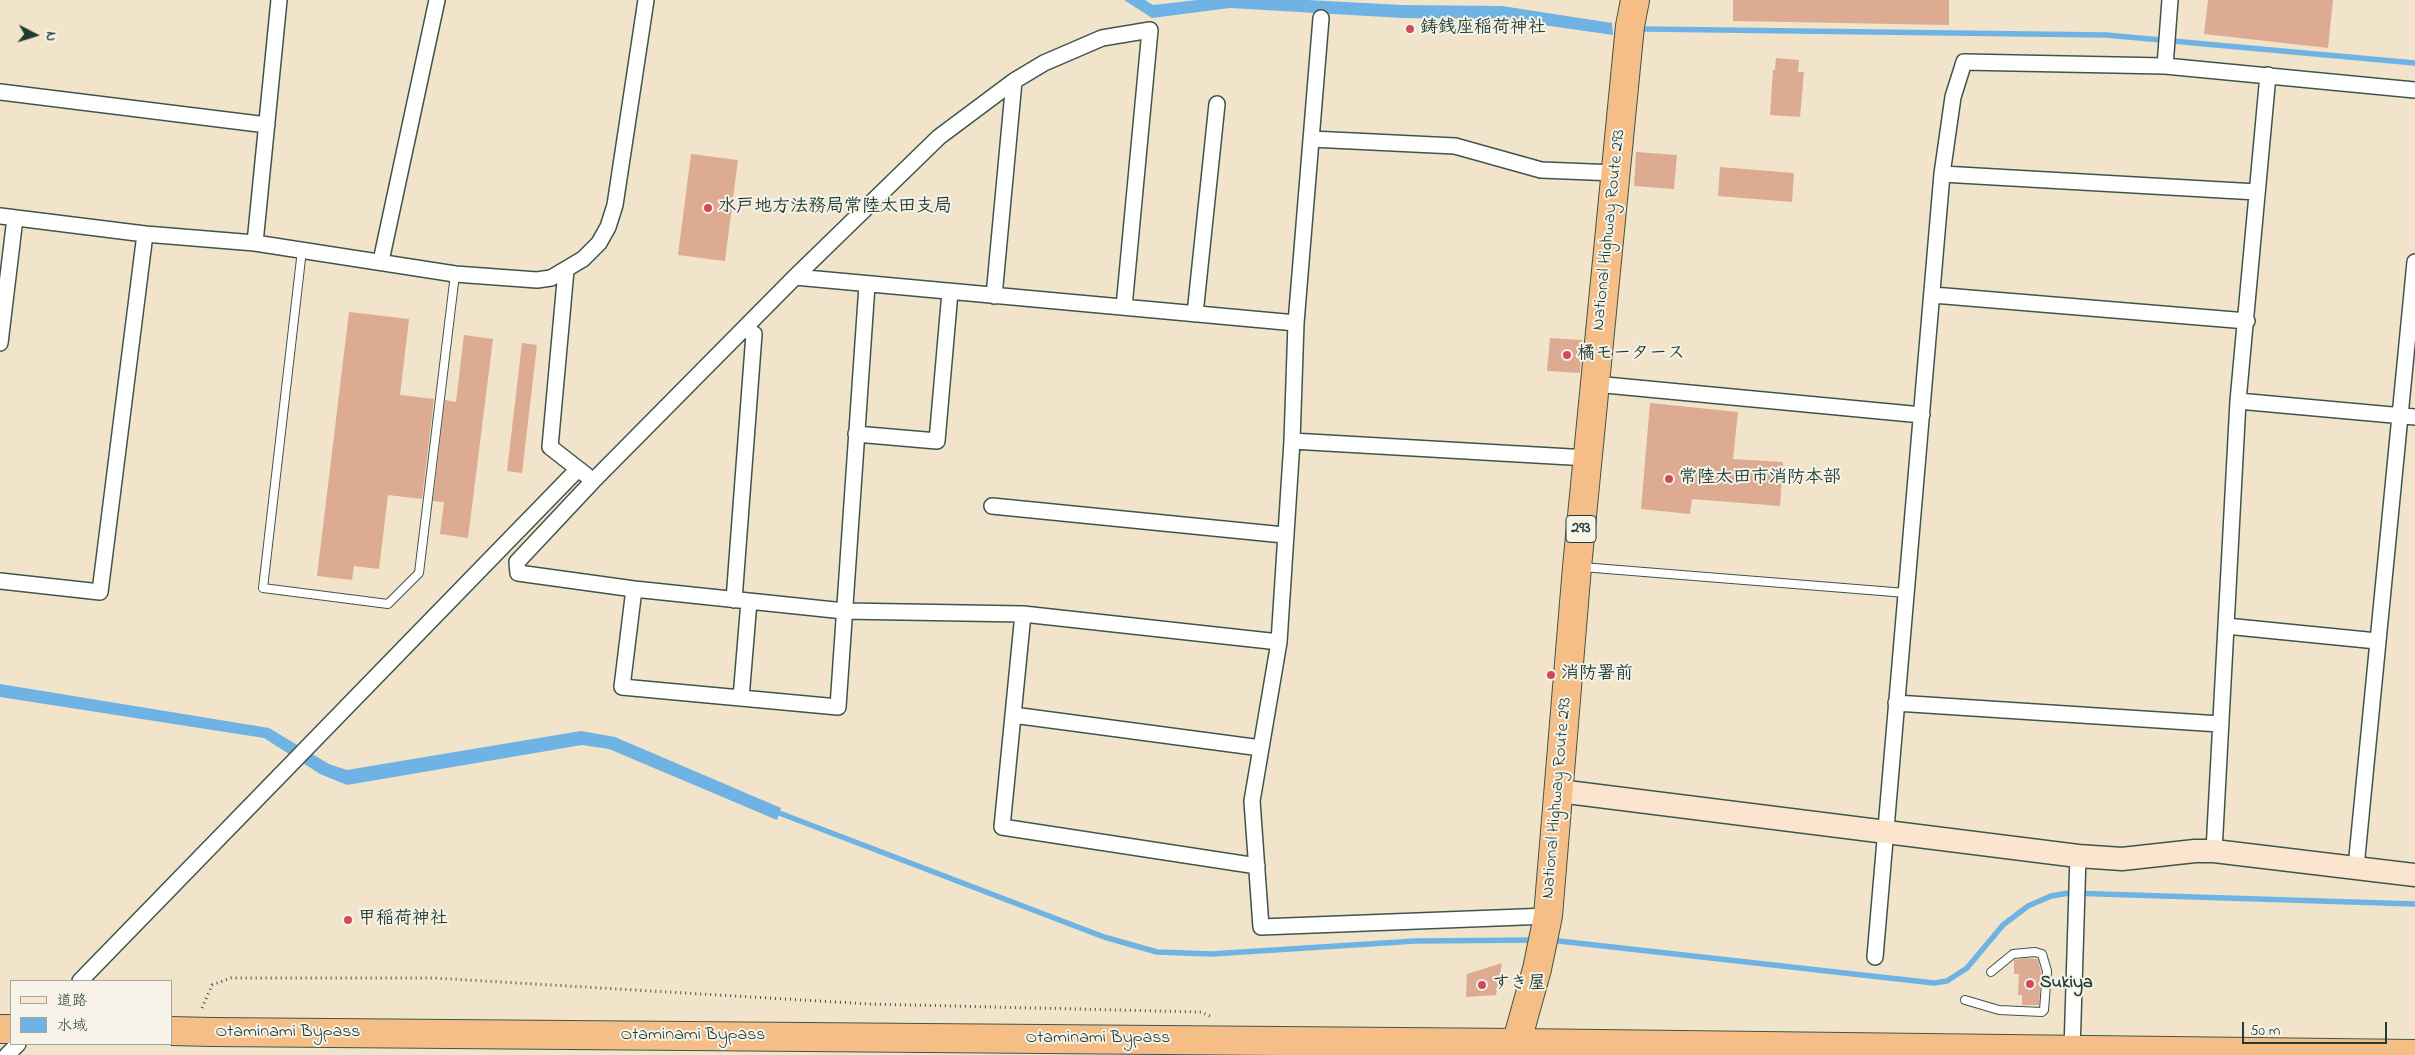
<!DOCTYPE html>
<meta charset="utf-8">
<style>
body{margin:0}
#map{position:relative;width:2415px;height:1055px;overflow:hidden;background:#f1e4ca;font-family:"Indie Flower","Klee One",sans-serif}
canvas{display:block}
.legend{position:absolute;left:10px;top:980px;width:162px;height:65px;box-sizing:border-box;background:#f7f3e8;border:1px solid #a1aaa0;margin:0;padding:6px 9px;list-style:none;font-size:15px;color:#1f3d34}
.legend li{display:flex;align-items:center;gap:10px;height:25px}
.legend b{width:25px;border:1px solid #a1aaa0}
.north{position:absolute;left:10px;top:10px;width:50px;height:50px;-webkit-text-stroke:4px #f7f3e8;paint-order:stroke;rotate:95deg;font-size:14px;font-weight:700;line-height:20px;text-align:center;color:#1f3d34}
.north::after{content:'';display:block;margin:auto;width:18px;height:22px;background:#1f3d34;clip-path:polygon(50% 0,100% 100%,50% 72%,0 100%)}
.scale{position:absolute;left:2242px;top:1022px;width:145px;height:22px;box-sizing:border-box;border:2px solid #1f3d34;border-top:0;padding-left:6px;font-size:15px;line-height:18px;white-space:nowrap;color:#1f3d34;-webkit-text-stroke:4px #f7f3e8;paint-order:stroke}
</style>
<div id="map">
<canvas width="2415" height="1055"></canvas>
<ul class="legend">
<li><b style="height:6px;background:#fbe5cf"></b>道路</li>
<li><b style="height:14px;background:#6eb3e4"></b>水域</li>
</ul>
<div class="north">N</div>
<div class="scale">50 m</div>
</div>
<script>
const ctx = document.querySelector('canvas').getContext('2d');
ctx.lineJoin = 'round';
function fillPath(path, color) {
  ctx.fillStyle = color;
  ctx.fill(path, 'evenodd');
}
function toPath(rows) {
  const path = new Path2D();
  for (const r of rows) {
    path.moveTo(r[0], r[1]);
    for (let i = 2; i < r.length; i += 2) path.lineTo(r[i], r[i + 1]);
  }
  return path;
}
function stroke(path, color, width, dash) {
  ctx.strokeStyle = color;
  ctx.lineWidth = width;
  ctx.lineCap = dash ? 'butt' : 'round';
  ctx.setLineDash(dash || []);
  ctx.stroke(path);
}
function label(font, color, halo, rows, align = 'center') {
  ctx.font = font + ' "Indie Flower","Klee One",sans-serif';
  ctx.lineWidth = 4;
  ctx.setLineDash([]);
  ctx.textBaseline = 'middle';
  ctx.strokeStyle = halo;
  ctx.fillStyle = color;
  for (const [text, x, y, turn = 0] of rows) {
    ctx.save();
    ctx.translate(x, y);
    ctx.rotate((+turn || 0) * Math.PI / 180);
    ctx.textAlign = isNaN(turn) ? turn : align;
    if (halo) ctx.strokeText(text, 0, 0);
    ctx.fillText(text, 0, 0);
    ctx.restore();
  }
}
const water = toPath([
 [1124,0,1145,0,1153,5,1197,0,1307,0,1402,5,1502,6,1612,23,1613,35,1501,19,1402,18,1230,8,1152,18],
 [0,684,269,728,329,764,347,770,581,731,615,737,781,808,777,820,609,749,582,745,347,785,320,774,264,738,0,697]
]);
const stream = toPath([
 [1644,29,2106,35,2415,63],
 [774,811,1104,937,1157,952,1211,954,1416,941,1536,940],
 [1550,940,1934,983,1947,981,1967,968,2003,925,2028,906,2051,896,2069,893,2415,904]
]);
const building = toPath([
 [1733,0,1949,0,1949,25,1733,21],
 [2208,0,2333,0,2328,48,2204,34],
 [1776,58,1799,60,1798,72,1804,72,1800,117,1770,115,1773,70,1775,70],
 [1636,152,1677,155,1674,189,1634,186],
 [691,154,738,160,725,261,678,255],
 [1720,167,1794,173,1792,202,1718,196],
 [349,312,409,319,400,395,434,399,422,499,388,495,379,569,354,566,352,580,317,576],
 [464,335,493,339,468,538,440,534,444,502,433,501,445,400,456,402],
 [1550,338,1582,340,1580,373,1547,371],
 [522,343,537,345,522,473,507,471],
 [1650,403,1738,412,1733,459,1783,462,1780,506,1692,499,1690,514,1641,509],
 [2026,958,2038,959,2041,972,2039,1005,2022,1005,2022,995,2018,995,2019,974,2014,974,2014,960],
 [1502,963,1496,995,1466,997,1467,974]
]);
const path = toPath([
 [202,1008,212,985,231,978,434,978,869,1004,1201,1012,1212,1017]
]);
const lane = toPath([
 [302,250,263,588,388,604,419,573,455,274],
 [1582,567,1906,593],
 [1965,1000,1999,1010,2042,1012,2044,1010,2047,971,2042,954,2035,952,2013,954,1991,972]
]);
const street = toPath([
 [1321,18,1296,323,1292,441,1279,642,1252,801,1261,927,1548,916],
 [2165,66,2170,0],
 [0,92,267,125],
 [1311,139,1455,146,1541,170,1616,173],
 [1942,174,2257,192],
 [0,216,145,234,255,243,455,274,537,280,551,278,583,259,599,243,608,227,615,205,646,0],
 [255,243,279,0],
 [381,261,437,0],
 [566,270,550,447,586,475],
 [795,277,1296,323],
 [1933,295,2247,321],
 [994,296,1014,81],
 [1124,307,1150,30,1102,38,1044,63,1014,81,939,137,795,277,593,481,517,562,518,573,634,589,844,611,1023,614,1279,642],
 [1195,314,1217,104],
 [0,343,15,218],
 [1595,384,1922,415],
 [2238,401,2415,417],
 [856,434,937,441,950,292],
 [1292,441,1588,458],
 [992,506,1284,535],
 [0,581,100,592,145,234],
 [634,589,622,687,838,707,867,285],
 [734,600,754,334,744,329],
 [1023,614,1002,827,1257,866],
 [2226,626,2377,641],
 [741,698,749,601],
 [1896,703,2220,724],
 [1013,715,1261,748],
 [2214,851,2238,401,2268,75],
 [2356,867,2415,262],
 [1875,957,1942,174,1953,97,1964,62,2165,66,2415,90],
 [80,981,578,469],
 [2072,1051,2078,856],
 [7,1055,18,1044]
]);
const secondary = toPath([
 [1559,791,2078,856,2122,859,2195,851,2214,851,2415,875]
]);
const highway = toPath([
 [0,1029,11,1029],
 [212,1032,1518,1043,2415,1054],
 [1513,1055,1537,969,1548,916,1577,567,1630,26,1635,0]
]);
const highwayBridge = toPath([
 [171,1031,212,1032]
]);
const markers = [
 [1410,29,5,"#d1495b"],
 [708,208,5,"#d1495b"],
 [1567,355,5,"#d1495b"],
 [1669,479,5,"#d1495b"],
 [1551,675,5,"#d1495b"],
 [348,920,5,"#d1495b"],
 [2030,984,5,"#d1495b"],
 [1482,985,5,"#d1495b"]
];
const shields = [
 [1581,529,30]
];
const shieldNames = [
 ["293",1581,529]
];
const poiNames = [
 ["鋳銭座稲荷神社",1420,29],
 ["水戸地方法務局常陸太田支局",718,208],
 ["橘モータース",1577,355],
 ["常陸太田市消防本部",1679,479],
 ["消防署前",1561,675],
 ["甲稲荷神社",358,920],
 ["Sukiya",2040,984],
 ["すき屋",1492,985]
];
const streetNames = [
 ["National Highway Route 293",1610,230,-84],
 ["National Highway Route 293",1558,798,-85],
 ["Otaminami Bypass",288,1033],
 ["Otaminami Bypass",693,1036],
 ["Otaminami Bypass",1098,1039]
];
fillPath(water, '#6eb3e4');
stroke(stream, '#6eb3e4', 5.5);
fillPath(building, '#ddab91');
stroke(lane, '#3e564a', 10);
stroke(street, '#3e564a', 18);
stroke(secondary, '#3e564a', 25);
stroke(highway, '#3e564a', 30);
stroke(path, '#3e564a', 3, [1, 4]);
stroke(lane, '#fff', 8);
stroke(street, '#fff', 15);
stroke(secondary, '#fbe5cf', 22);
stroke(highway, '#f6be87', 28);
stroke(highwayBridge, '#3e564a', 30, []);
stroke(highwayBridge, '#f6be87', 28);
for (const [x, y, r, color] of markers) {
  const dot = new Path2D();
  dot.arc(x, y, r, 0, 2 * Math.PI);
  ctx.fillStyle = color;
  ctx.fill(dot);
  stroke(dot, '#f7f3e8', 2);
}
for (const [x, y, w] of shields) {
  const box = new Path2D();
  box.roundRect(x - w / 2, y - 13.5, w, 27, 4);
  ctx.fillStyle = '#f7f3e8';
  ctx.fill(box);
  stroke(box, '#1f3d34', 1);
}
label('bold 16px', '#1f3d34', null, shieldNames);
label('bold 18px', '#1f3d34', '#f7f3e8', poiNames, 'left');
label('18px', '#1f3d34', '#f7f3e8', streetNames);
</script>
